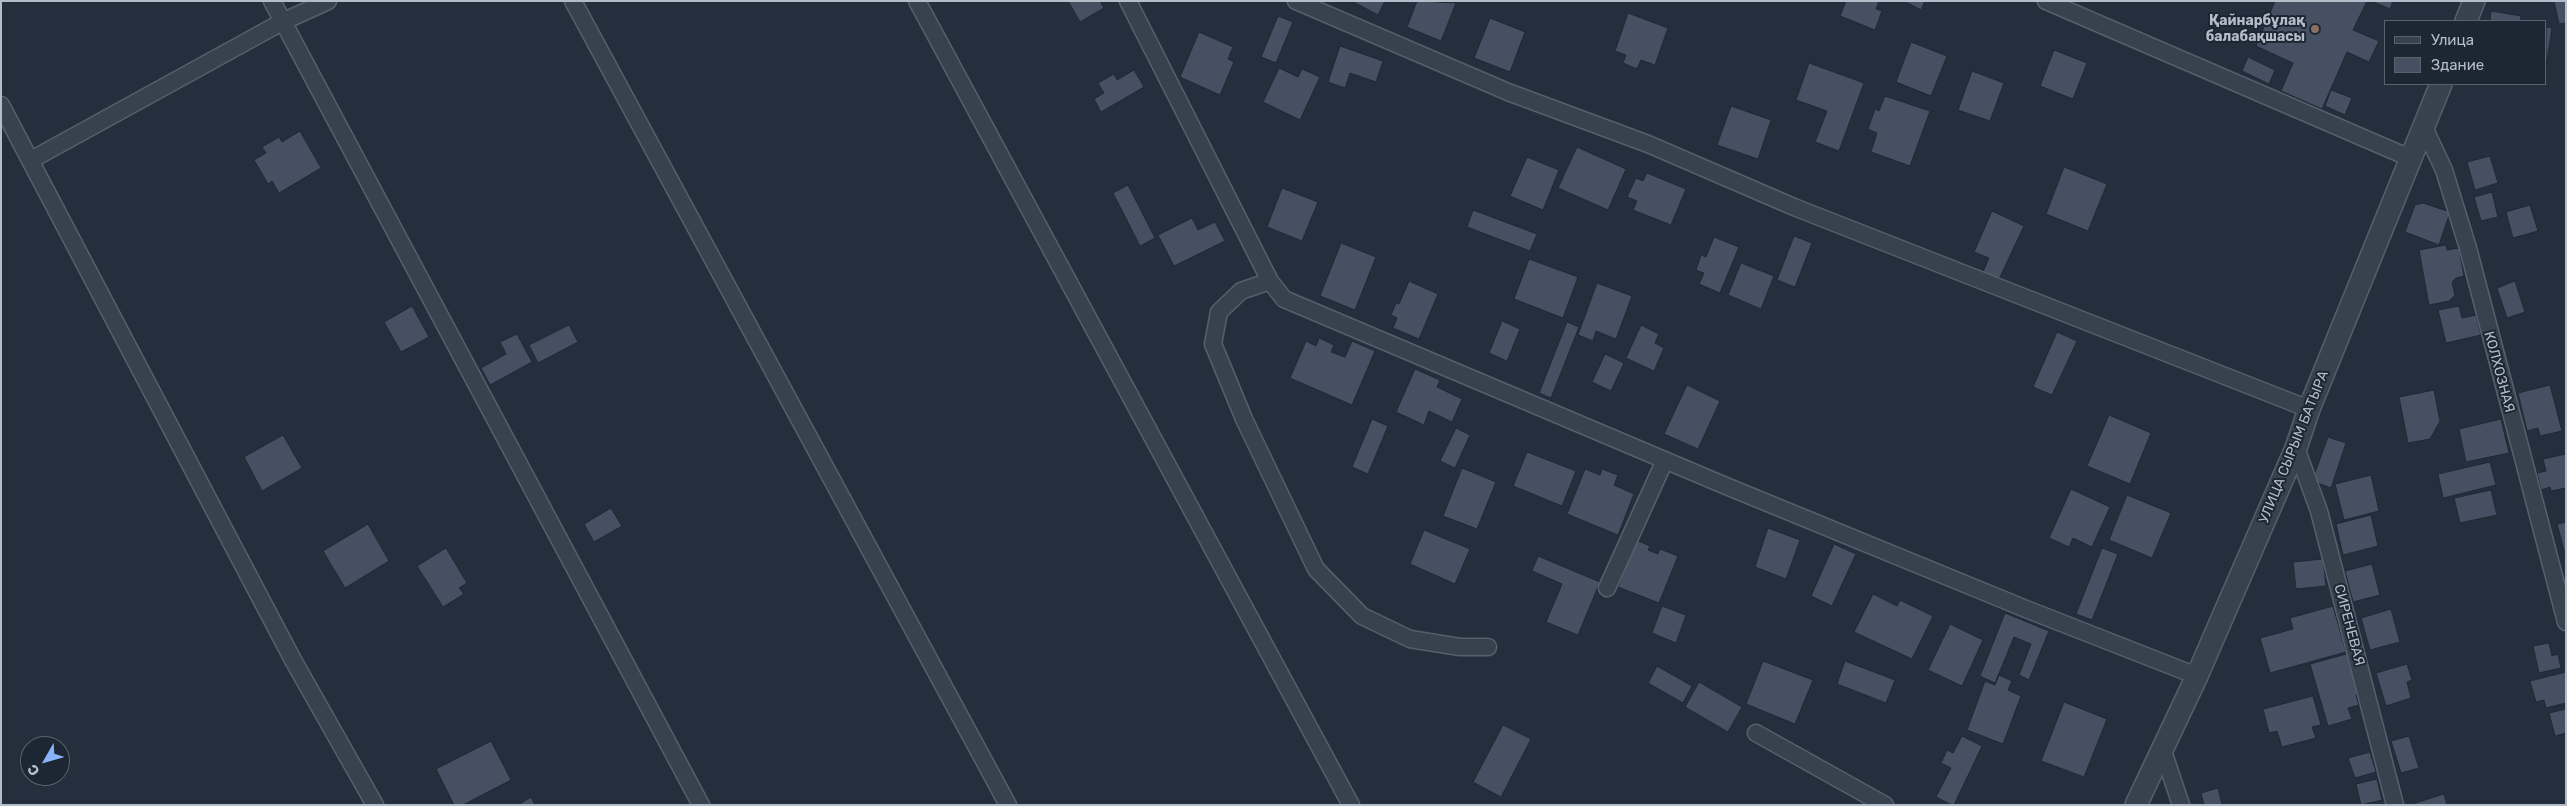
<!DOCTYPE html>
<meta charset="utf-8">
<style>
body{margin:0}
#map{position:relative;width:2567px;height:806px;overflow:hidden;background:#242f3e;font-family:Rubik,sans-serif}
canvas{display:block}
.frame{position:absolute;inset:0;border:2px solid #b4bcc9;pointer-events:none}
.legend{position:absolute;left:2384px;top:20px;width:162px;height:65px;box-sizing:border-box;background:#1d2633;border:1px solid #59626f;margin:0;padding:6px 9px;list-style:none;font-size:15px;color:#b4bcc9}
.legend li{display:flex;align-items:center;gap:10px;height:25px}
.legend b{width:25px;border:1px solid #59626f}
.north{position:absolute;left:20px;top:736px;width:50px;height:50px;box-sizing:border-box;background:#1d2633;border:1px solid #59626f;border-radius:50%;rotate:232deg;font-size:14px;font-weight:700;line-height:20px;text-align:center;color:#b4bcc9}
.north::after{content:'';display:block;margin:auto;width:18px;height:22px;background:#8ab4f8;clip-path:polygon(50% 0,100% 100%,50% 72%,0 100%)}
</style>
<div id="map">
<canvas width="2567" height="806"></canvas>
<div class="frame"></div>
<ul class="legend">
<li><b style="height:6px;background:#38414e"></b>Улица</li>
<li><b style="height:14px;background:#455162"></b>Здание</li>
</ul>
<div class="north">С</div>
</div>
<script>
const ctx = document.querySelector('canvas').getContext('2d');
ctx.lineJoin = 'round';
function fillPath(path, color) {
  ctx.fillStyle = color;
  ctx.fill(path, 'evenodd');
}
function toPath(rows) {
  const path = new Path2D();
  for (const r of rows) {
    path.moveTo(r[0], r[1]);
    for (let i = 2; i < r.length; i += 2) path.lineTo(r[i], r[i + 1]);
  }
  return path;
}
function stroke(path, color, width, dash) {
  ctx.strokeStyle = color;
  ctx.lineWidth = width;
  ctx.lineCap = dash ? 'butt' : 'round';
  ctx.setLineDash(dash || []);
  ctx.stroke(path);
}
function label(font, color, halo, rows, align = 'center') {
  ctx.font = font + ' Rubik,sans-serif';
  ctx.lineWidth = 4;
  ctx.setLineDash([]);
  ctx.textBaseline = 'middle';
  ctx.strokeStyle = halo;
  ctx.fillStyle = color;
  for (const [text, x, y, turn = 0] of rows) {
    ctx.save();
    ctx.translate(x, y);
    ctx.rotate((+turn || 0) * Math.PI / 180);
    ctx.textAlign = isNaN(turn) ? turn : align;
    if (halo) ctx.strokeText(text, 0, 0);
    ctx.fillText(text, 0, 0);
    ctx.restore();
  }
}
const building = toPath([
 [1068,1,1100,1,1104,8,1080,22,1068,1],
 [1352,1,1385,1,1378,15,1352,1],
 [1417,1,1456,3,1441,41,1407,27,1417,1],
 [1846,1,1879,1,1876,9,1882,11,1875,30,1840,16,1846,1],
 [1904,1,1925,1,1921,10,1904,1],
 [2275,1,2367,1,2353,30,2379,41,2369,62,2347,52,2322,109,2281,91,2293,63,2256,46,2275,1],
 [2371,1,2393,1,2390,9,2371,1],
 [2554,1,2566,1,2566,23,2559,24,2554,1],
 [2491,11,2521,16,2520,21,2490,21,2491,11],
 [1628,13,1668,28,1655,65,1641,60,1637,69,1623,63,1626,55,1615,51,1628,13],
 [1278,16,1293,22,1276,63,1261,57,1278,16],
 [1490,18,1525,32,1510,72,1474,58,1490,18],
 [2546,27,2552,28,2546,67,2546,27],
 [1199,32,1233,47,1228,59,1234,62,1220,95,1180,77,1199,32],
 [1911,42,1947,56,1931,96,1896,82,1911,42],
 [1340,46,1383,61,1376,82,1350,73,1345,88,1328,82,1340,46],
 [2054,50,2087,63,2073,99,2040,86,2054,50],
 [2248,57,2275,70,2269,84,2242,71,2248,57],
 [1809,63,1864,83,1839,151,1815,142,1827,111,1796,100,1809,63],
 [1279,68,1298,77,1302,69,1320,77,1300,120,1263,102,1279,68],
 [1134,70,1144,87,1101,112,1094,99,1104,93,1098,83,1114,74,1117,80,1134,70],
 [1972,71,2004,83,1990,121,1958,110,1972,71],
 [2331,90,2352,98,2345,115,2325,106,2331,90],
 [1885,96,1930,111,1910,166,1871,152,1877,133,1868,129,1875,109,1879,111,1885,96],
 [1731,106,1771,120,1758,159,1717,145,1731,106],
 [300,131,321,168,279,193,272,181,268,184,254,160,266,153,262,147,279,137,282,142,300,131],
 [1577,147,1626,169,1608,210,1558,188,1577,147],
 [2490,156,2498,183,2475,190,2467,162,2490,156],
 [1527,157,1559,170,1543,210,1510,196,1527,157],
 [2064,167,2107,184,2088,231,2046,214,2064,167],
 [1647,173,1686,189,1671,225,1633,210,1637,201,1627,197,1636,178,1643,181,1647,173],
 [1128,185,1155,238,1140,246,1113,193,1128,185],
 [1282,188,1318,202,1302,241,1267,227,1282,188],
 [2492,192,2498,217,2481,221,2474,197,2492,192],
 [2423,203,2450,212,2439,245,2405,232,2415,205,2423,203],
 [2530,205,2538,231,2513,238,2506,212,2530,205],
 [1473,210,1537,234,1530,251,1467,227,1473,210],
 [1992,211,2024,226,1999,279,1983,272,1989,258,1974,252,1992,211],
 [1192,218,1198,230,1215,222,1225,241,1174,266,1158,235,1192,218],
 [1794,236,1812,243,1795,287,1777,280,1794,236],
 [1714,237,1739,247,1720,293,1699,284,1704,273,1696,270,1701,255,1706,257,1714,237],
 [1341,243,1376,257,1355,310,1320,296,1341,243],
 [2446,245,2447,250,2459,248,2464,276,2456,278,2452,282,2455,295,2449,301,2429,305,2419,250,2446,245],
 [1529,259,1578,277,1563,318,1514,299,1529,259],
 [1741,263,1774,276,1761,309,1728,295,1741,263],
 [1409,281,1438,294,1419,339,1393,328,1397,318,1391,315,1396,303,1399,304,1409,281],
 [2515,281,2525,312,2507,318,2497,288,2515,281],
 [1597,283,1632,296,1616,339,1596,331,1593,341,1578,335,1597,283],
 [412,306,429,337,401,352,384,322,412,306],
 [2459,306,2462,318,2476,315,2481,335,2446,343,2438,310,2459,306],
 [1502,321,1520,329,1507,361,1489,353,1502,321],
 [1567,322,1579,327,1551,398,1539,393,1567,322],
 [569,325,578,342,538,363,529,345,569,325],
 [1641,325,1659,334,1655,343,1664,348,1654,371,1626,358,1641,325],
 [2057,332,2077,341,2052,395,2033,387,2057,332],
 [517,334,532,362,490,385,481,368,506,354,500,342,517,334],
 [1319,338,1334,345,1331,352,1345,357,1352,341,1375,351,1352,405,1290,378,1306,341,1316,346,1319,338],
 [1605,354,1624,363,1611,391,1592,382,1605,354],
 [1415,369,1440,380,1437,387,1462,399,1452,422,1429,411,1424,425,1396,412,1415,369],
 [1687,385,1720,401,1698,449,1664,434,1687,385],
 [2550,385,2562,431,2540,436,2538,428,2527,431,2518,393,2550,385],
 [2434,390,2440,421,2430,439,2408,443,2399,397,2434,390],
 [2109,415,2151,433,2130,484,2087,466,2109,415],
 [1372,419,1388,426,1368,474,1352,467,1372,419],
 [2501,419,2509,453,2466,462,2459,429,2501,419],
 [1456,428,1470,435,1455,468,1440,461,1456,428],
 [283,435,302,468,262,491,244,457,283,435],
 [2328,437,2346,443,2331,488,2312,481,2328,437],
 [1527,452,1576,471,1562,506,1513,486,1527,452],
 [2566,454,2566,488,2551,491,2550,487,2541,490,2537,473,2546,471,2543,459,2566,454],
 [2490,462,2496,485,2443,498,2438,474,2490,462],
 [1462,468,1496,482,1477,529,1443,516,1462,468],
 [1585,469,1600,475,1602,469,1618,475,1614,485,1634,494,1618,535,1567,514,1585,469],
 [2371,475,2379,511,2344,520,2335,484,2371,475],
 [2071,489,2110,507,2092,547,2073,538,2069,547,2049,538,2071,489],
 [2491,490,2497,515,2460,523,2454,498,2491,490],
 [2127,495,2171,513,2152,558,2109,540,2127,495],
 [611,508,622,526,594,542,584,524,611,508],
 [2371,515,2378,546,2343,555,2336,524,2371,515],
 [2566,522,2566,554,2565,554,2557,524,2566,522],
 [368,524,389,561,345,588,323,551,368,524],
 [1768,528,1800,540,1786,579,1755,567,1768,528],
 [1424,530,1470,549,1455,584,1410,564,1424,530],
 [1636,540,1650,546,1648,550,1658,554,1660,549,1678,556,1659,603,1618,587,1636,540],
 [1834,544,1856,554,1832,606,1811,596,1834,544],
 [446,548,467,583,459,588,464,594,443,607,417,566,446,548],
 [2102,548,2118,554,2092,620,2076,614,2102,548],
 [1538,556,1600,582,1578,635,1546,622,1562,584,1532,571,1538,556],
 [2323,559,2326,586,2296,589,2293,562,2323,559],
 [2372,564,2380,595,2353,602,2345,571,2372,564],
 [1873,594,1897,606,1900,600,1933,616,1912,659,1854,632,1873,594],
 [1662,606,1686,615,1676,643,1652,633,1662,606],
 [2333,606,2346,652,2270,673,2260,638,2293,629,2290,618,2333,606],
 [2391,609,2400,642,2370,650,2361,618,2391,609],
 [2005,613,2049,631,2029,680,2019,675,2031,644,2014,637,1995,683,1980,676,2005,613],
 [1950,624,1983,640,1962,686,1928,670,1950,624],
 [2549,643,2552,656,2558,654,2561,668,2539,673,2533,646,2549,643],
 [2350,653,2361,693,2356,695,2359,705,2348,708,2352,719,2328,726,2310,664,2350,653],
 [1763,661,1813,680,1795,724,1746,704,1763,661],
 [1845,661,1895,680,1886,703,1837,684,1845,661],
 [2407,664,2412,680,2407,682,2411,698,2386,706,2376,673,2407,664],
 [1657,666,1692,686,1683,703,1648,683,1657,666],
 [2566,672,2566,703,2546,708,2544,700,2536,702,2530,681,2566,672],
 [1999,675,2012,681,2008,690,2021,696,2003,744,1967,730,1985,681,1995,685,1999,675],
 [1699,682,1742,707,1728,732,1685,707,1699,682],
 [2313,696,2321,725,2312,727,2316,738,2282,747,2277,731,2269,733,2263,709,2313,696],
 [2064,702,2107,719,2084,777,2041,761,2064,702],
 [2566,709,2566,733,2555,736,2549,713,2566,709],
 [1503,725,1531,739,1501,797,1473,782,1503,725],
 [1962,736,1982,746,1954,805,1952,805,1936,797,1951,768,1941,763,1947,750,1953,753,1962,736],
 [2409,736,2419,768,2401,773,2391,741,2409,736],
 [491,741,511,780,463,805,454,805,436,769,491,741],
 [2370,752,2376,772,2355,778,2348,758,2370,752],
 [2377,779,2382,800,2361,805,2356,784,2377,779],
 [2218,788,2222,805,2204,805,2201,793,2218,788],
 [2444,794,2447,805,2409,805,2444,794],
 [531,797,535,805,518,805,531,797]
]);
const minor = toPath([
 [272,1,701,805],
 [573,1,1008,805],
 [917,1,1351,805],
 [1128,1,1270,281,1284,299,1726,486,2026,609,2197,676],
 [1296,1,1508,92,1648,144,1794,207,2309,409],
 [2046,1,2410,158],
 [1,105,293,660,375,805],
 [2423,125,2444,170,2468,248,2566,622],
 [31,160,282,22,328,1],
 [1270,281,1241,291,1219,312,1213,344,1244,419,1316,569,1362,616,1410,639,1460,647,1488,647],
 [2296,448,2319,511,2395,805],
 [1607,588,1665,460],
 [1756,733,1885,805],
 [2163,751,2181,805]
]);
const tertiary = toPath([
 [2466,21,2474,1],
 [2136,805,2197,676,2296,448,2309,409,2441,84]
]);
const markers = [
 [2315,29,5,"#8d6e63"]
];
const poiNames = [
 ["Қайнарбұлақ",2305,21],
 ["балабақшасы",2305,37]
];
const streetNames = [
 ["КОЛХОЗНАЯ",2499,372,75],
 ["УЛИЦА СЫРЫМ БАТЫРА",2294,447,-68],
 ["СИРЕНЕВАЯ",2349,625,75]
];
fillPath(building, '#455162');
stroke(building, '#1f2835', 1);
stroke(minor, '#565f6c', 19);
stroke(tertiary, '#565f6c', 24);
stroke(minor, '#38414e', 16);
stroke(tertiary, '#38414e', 21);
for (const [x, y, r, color] of markers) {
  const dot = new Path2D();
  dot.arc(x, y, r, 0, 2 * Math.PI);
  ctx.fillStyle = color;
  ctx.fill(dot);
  stroke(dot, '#1d2633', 2);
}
label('bold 14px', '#b4bcc9', '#1d2633', poiNames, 'right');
label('14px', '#b4bcc9', '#1d2633', streetNames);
</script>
